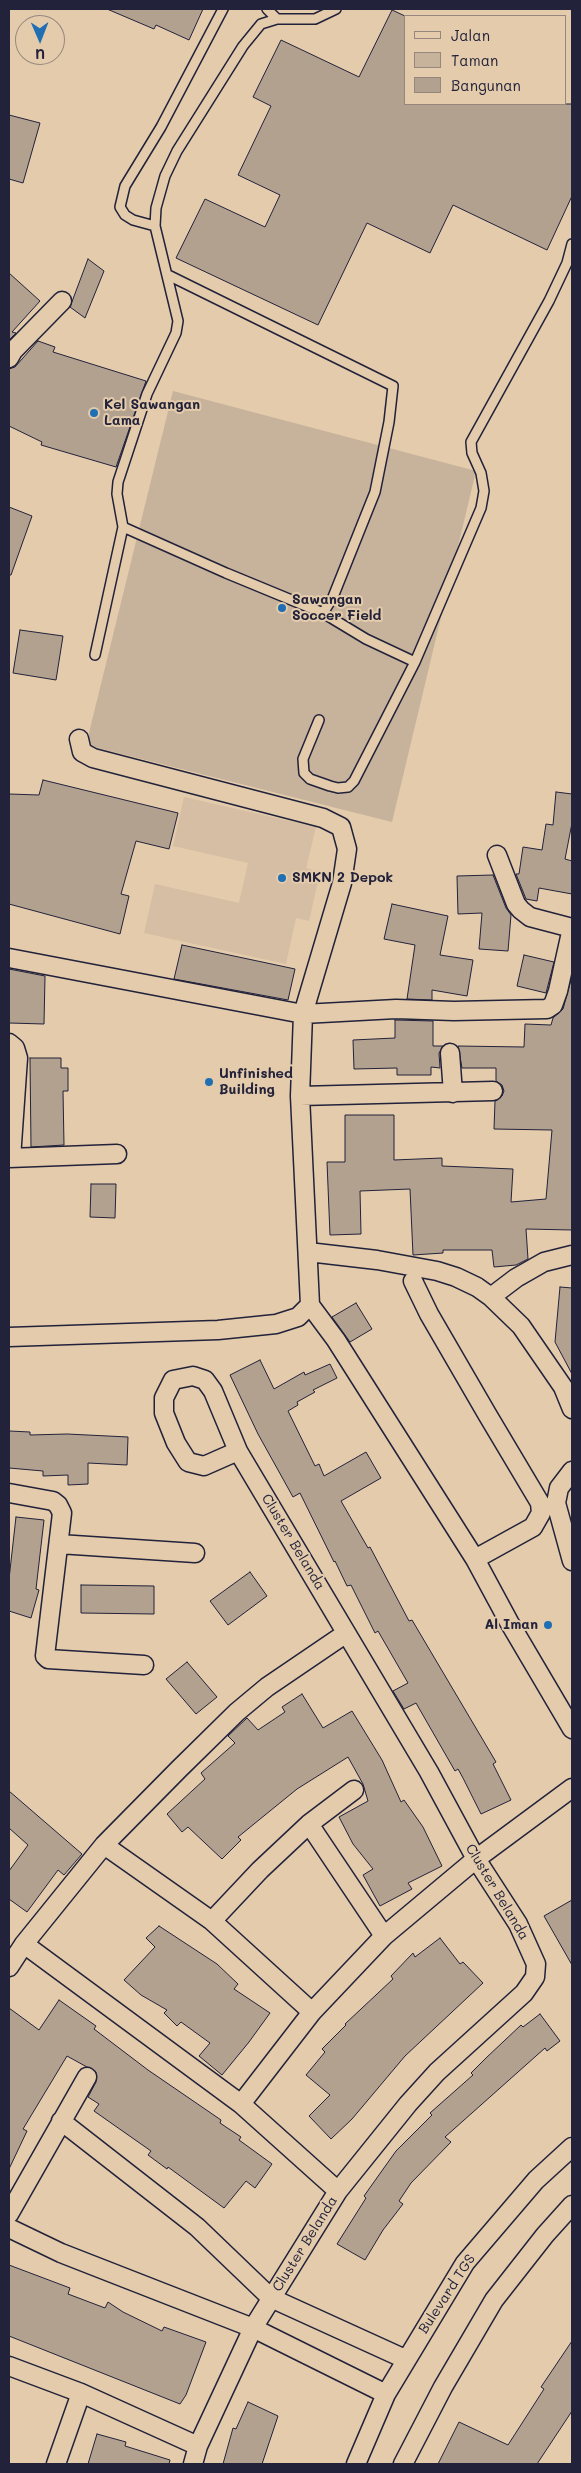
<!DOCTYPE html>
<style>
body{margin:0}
#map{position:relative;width:581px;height:2473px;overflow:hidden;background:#e3cbab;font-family:Mali,sans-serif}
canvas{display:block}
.frame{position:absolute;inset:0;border:10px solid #22223b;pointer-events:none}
.legend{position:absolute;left:404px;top:15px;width:162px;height:90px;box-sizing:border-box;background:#e3cbab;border:1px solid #96877e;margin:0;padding:6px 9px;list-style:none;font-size:15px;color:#22223b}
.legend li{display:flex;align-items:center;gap:10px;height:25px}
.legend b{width:25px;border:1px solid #96877e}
.north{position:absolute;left:15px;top:15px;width:50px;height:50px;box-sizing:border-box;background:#e3cbab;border:1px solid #96877e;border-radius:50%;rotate:179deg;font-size:14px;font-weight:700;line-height:20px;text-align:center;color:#22223b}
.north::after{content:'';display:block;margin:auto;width:18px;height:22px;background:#1f6fb2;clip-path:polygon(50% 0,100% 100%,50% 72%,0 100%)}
</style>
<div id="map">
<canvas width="581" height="2473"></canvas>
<div class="frame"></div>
<ul class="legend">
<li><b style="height:6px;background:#e3cbab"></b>Jalan</li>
<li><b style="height:14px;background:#c7b29b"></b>Taman</li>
<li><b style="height:14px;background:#b3a190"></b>Bangunan</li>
</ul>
<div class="north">U</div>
</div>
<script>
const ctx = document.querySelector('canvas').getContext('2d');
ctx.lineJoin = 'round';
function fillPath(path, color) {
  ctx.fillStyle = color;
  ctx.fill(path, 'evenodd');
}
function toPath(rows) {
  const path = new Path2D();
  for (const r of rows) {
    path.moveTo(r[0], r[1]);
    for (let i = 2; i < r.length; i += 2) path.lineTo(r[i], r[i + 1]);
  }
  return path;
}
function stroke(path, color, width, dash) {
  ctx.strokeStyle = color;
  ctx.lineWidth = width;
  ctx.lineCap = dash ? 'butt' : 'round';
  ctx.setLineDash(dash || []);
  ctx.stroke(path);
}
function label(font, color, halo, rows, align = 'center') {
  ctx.font = font + ' Mali,sans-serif';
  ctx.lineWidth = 4;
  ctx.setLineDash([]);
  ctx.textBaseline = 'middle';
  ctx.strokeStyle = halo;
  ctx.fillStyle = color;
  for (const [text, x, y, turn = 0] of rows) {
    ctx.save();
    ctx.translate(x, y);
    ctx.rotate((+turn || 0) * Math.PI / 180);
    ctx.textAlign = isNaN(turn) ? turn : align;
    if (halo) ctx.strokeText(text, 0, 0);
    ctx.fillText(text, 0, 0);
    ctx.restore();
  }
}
const built = toPath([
 [184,797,316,827,306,868,320,872,309,921,296,918,286,964,144,933,155,884,239,903,248,863,173,846]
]);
const green = toPath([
 [173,391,476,471,392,822,86,745]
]);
const building = toPath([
 [107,9,203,9,189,40,156,25,154,29,107,9],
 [392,10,405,16,405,104,572,104,572,196,547,250,453,205,430,253,367,223,318,325,176,258,205,199,265,227,280,195,238,175,271,106,253,97,281,40,359,77,392,10],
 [9,115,40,123,23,183,9,179,9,115],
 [88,259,104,271,85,318,70,307,88,259],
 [9,273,40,301,12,332,16,333,9,340,9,273],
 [38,341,55,347,53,352,146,381,116,467,41,445,42,442,9,426,9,369,15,367,38,341],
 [9,507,32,516,11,575,9,575,9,507],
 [20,630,63,636,56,680,13,673,20,630],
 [43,780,178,813,169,849,136,841,121,894,129,896,120,934,9,904,9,794,39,795,43,780],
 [556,792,572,794,572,823,565,859,572,861,572,894,539,888,537,901,526,899,516,874,519,874,523,847,542,850,546,824,553,825,556,792],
 [493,875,506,908,511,915,508,951,479,949,482,913,458,914,457,876,493,875],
 [392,904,448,916,440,955,473,960,467,996,432,990,432,1000,407,999,415,945,384,939,392,904],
 [182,945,295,969,288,1000,174,979,182,945],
 [524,955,554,962,546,993,517,986,524,955],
 [9,969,45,976,44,1024,9,1023,9,969],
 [572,976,572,1230,526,1229,528,1259,516,1265,494,1267,492,1250,443,1250,443,1253,413,1255,410,1189,360,1191,361,1234,330,1235,327,1162,345,1162,345,1115,394,1115,394,1160,442,1158,442,1166,513,1169,511,1202,546,1199,552,1130,494,1129,495,1101,502,1096,504,1091,502,1085,496,1081,496,1068,462,1068,458,1046,524,1047,525,1024,551,1025,553,1018,563,1009,572,976],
 [395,1020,433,1021,433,1046,443,1046,439,1053,440,1068,431,1067,431,1075,397,1075,397,1068,354,1069,353,1040,395,1038,395,1020],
 [30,1058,61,1058,61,1068,68,1068,68,1091,63,1091,64,1145,31,1147,30,1058],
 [91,1184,116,1184,115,1218,90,1217,91,1184],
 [560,1287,572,1288,572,1374,555,1342,560,1287],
 [356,1303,372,1329,350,1342,332,1317,356,1303],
 [260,1360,274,1389,304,1372,305,1375,330,1364,337,1378,313,1390,315,1392,297,1402,298,1405,288,1411,315,1466,319,1464,324,1476,366,1452,381,1478,341,1501,368,1548,370,1547,409,1621,412,1620,496,1762,493,1764,511,1800,481,1814,463,1778,458,1769,455,1771,416,1703,404,1709,393,1691,408,1683,378,1631,375,1633,351,1585,347,1586,335,1561,334,1562,300,1493,293,1497,258,1434,230,1375,260,1360],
 [9,1431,30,1432,30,1435,67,1434,128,1437,127,1465,88,1463,88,1484,68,1485,68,1475,43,1476,43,1471,9,1468,9,1431],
 [16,1517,44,1520,36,1589,39,1590,31,1618,9,1611,9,1579,16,1517],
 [250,1572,267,1596,228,1625,210,1601,250,1572],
 [81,1585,154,1586,154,1614,81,1613,81,1585],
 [187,1662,217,1697,196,1714,166,1679,187,1662],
 [302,1694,323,1728,352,1711,382,1760,401,1802,404,1800,423,1827,442,1866,408,1883,412,1889,380,1906,363,1875,373,1869,353,1844,339,1817,368,1801,363,1784,348,1757,297,1789,238,1837,241,1840,222,1859,188,1827,182,1832,167,1814,205,1779,201,1773,235,1743,228,1736,247,1718,258,1730,285,1712,282,1707,302,1694],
 [9,1791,82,1854,64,1875,58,1870,27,1912,9,1899,9,1871,28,1845,9,1828,9,1791],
 [572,1900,572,1965,544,1916,572,1900],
 [159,1926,217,1964,238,1984,234,1989,270,2013,249,2042,222,2075,199,2056,210,2043,181,2022,177,2026,164,2013,167,2010,141,1995,124,1980,155,1947,146,1938,159,1926],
 [440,1938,460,1964,463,1962,483,1983,405,2056,352,2119,331,2139,309,2116,330,2095,306,2075,325,2052,322,2049,346,2025,345,2024,393,1979,391,1976,413,1953,415,1957,440,1938],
 [59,2000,96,2026,94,2029,148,2070,221,2120,220,2123,241,2137,239,2140,272,2164,255,2188,246,2181,224,2208,168,2167,167,2169,148,2155,151,2151,94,2111,99,2104,88,2097,96,2082,96,2072,67,2056,23,2129,27,2131,9,2169,9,2008,39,2030,59,2000],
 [540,2014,560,2041,547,2051,545,2048,445,2137,451,2142,411,2183,399,2201,403,2204,383,2230,365,2260,337,2244,366,2198,364,2196,396,2151,432,2115,430,2113,473,2075,471,2073,486,2058,521,2025,523,2027,540,2014],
 [9,2265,70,2288,68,2294,105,2308,108,2302,123,2312,162,2331,164,2327,206,2342,186,2395,180,2404,9,2336,9,2265],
 [572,2341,572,2411,537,2464,438,2464,459,2422,508,2445,544,2389,541,2387,572,2341],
 [248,2402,278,2416,262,2464,223,2464,233,2428,236,2429,248,2402],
 [97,2434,126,2442,125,2446,170,2460,169,2464,88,2464,97,2434]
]);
const service = toPath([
 [267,9,277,19],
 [155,226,133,220,125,215,120,207,125,186,161,127,223,9],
 [123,527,226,573,323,613,333,597,375,492,389,422,393,386,168,275],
 [323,613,366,639,415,662,481,508,484,491,481,473,472,453,471,442,549,301,567,263,572,244],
 [95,655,123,527,117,494,118,482,147,394,176,333,178,321,155,226,156,208,165,176,177,151,243,46,261,24,277,19,315,19,336,9],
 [319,720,303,759,304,773,310,779,330,786,338,788,348,787,354,781,415,662]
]);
const minor = toPath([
 [9,358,13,351,62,301],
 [79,739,82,752,93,758,323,818,341,827,347,849,342,883,303,1014,300,1096,310,1305,336,1340,475,1559,509,1622,572,1729],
 [497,855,516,904,521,910,530,917,572,928],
 [9,958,303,1014,396,1009,454,1011,547,1009,553,1005,558,991,572,928],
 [9,1043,15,1048,18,1058,11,1158],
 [450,1053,453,1093],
 [300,1096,493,1091],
 [9,1158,117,1154],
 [308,1252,377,1260,437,1271,456,1277,477,1287,491,1297,521,1326,563,1387,572,1409],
 [413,1281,429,1314,487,1414,540,1503,541,1513,533,1527,475,1559],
 [491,1297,516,1278,544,1262,572,1255],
 [9,1337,218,1330,276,1324,298,1317,310,1305],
 [572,1471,559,1488,556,1503,572,1561],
 [9,1493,53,1501,58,1505,62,1513,45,1656,48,1659,144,1665],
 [59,1544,195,1553],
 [309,1824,384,1936],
 [104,1845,212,1921,312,2012],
 [212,1921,260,1870,309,1824,354,1790],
 [24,1944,241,2104,338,2191],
 [9,1967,24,1944,104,1845,179,1769,237,1712,267,1687,345,1634],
 [241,2104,312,2012,384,1936,476,1859,572,1788],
 [61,2121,197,2227,271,2298,405,2359],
 [9,2214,87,2077],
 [9,2228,61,2253,253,2328,386,2394],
 [9,2366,81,2393,198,2446],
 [56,2464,81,2393],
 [193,2464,198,2446,253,2328,338,2191,408,2104,437,2072,524,1993,535,1977,536,1964,518,1924,476,1859,429,1772,238,1451,213,1391,205,1380,193,1376,173,1380,164,1398,164,1413,176,1443,188,1462,204,1466,238,1451],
 [356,2464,386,2394,465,2263,536,2180,572,2147],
 [403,2464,443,2387,494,2300,545,2235,572,2205]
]);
const markers = [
 [94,413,5,"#1f6fb2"],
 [282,608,5,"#1f6fb2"],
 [282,878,5,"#1f6fb2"],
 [209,1082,5,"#1f6fb2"],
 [548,1625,5,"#1f6fb2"]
];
const poiNames = [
 ["Kel Sawangan",104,405],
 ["Lama",104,421],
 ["Sawangan",292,600],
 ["Soccer Field",292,616],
 ["SMKN 2 Depok",292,878],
 ["Unfinished",219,1074],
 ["Building",219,1090],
 ["Al Iman",538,1625,"right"]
];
const streetNames = [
 ["Cluster Belanda",293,1542,59],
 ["Cluster Belanda",497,1892,59],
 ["Cluster Belanda",305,2244,-58],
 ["Bulevard TGS",447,2294,-57]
];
fillPath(built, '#d5bea3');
fillPath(green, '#c7b29b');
fillPath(building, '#b3a190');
stroke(building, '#22223b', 1);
stroke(service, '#22223b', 12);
stroke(minor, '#22223b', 21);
stroke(service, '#e3cbab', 9);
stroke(minor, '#e3cbab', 18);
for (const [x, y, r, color] of markers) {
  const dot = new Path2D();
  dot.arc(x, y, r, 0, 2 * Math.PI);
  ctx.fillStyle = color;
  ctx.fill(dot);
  stroke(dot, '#e3cbab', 2);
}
label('bold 14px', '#22223b', '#e3cbab', poiNames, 'left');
label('14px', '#22223b', '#e3cbab', streetNames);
</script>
